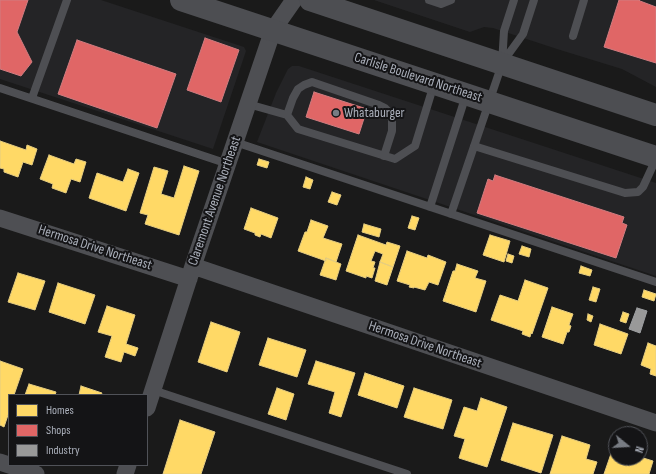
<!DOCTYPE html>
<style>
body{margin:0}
#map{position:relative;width:656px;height:474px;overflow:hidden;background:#1a1a1a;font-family:"Sofia Sans Condensed",sans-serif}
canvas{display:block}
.legend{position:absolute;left:8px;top:394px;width:140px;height:72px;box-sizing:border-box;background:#141416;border:1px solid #505258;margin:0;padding:5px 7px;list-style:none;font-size:12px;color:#abb0bb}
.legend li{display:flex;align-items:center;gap:8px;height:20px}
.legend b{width:20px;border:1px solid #505258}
.north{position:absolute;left:608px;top:426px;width:40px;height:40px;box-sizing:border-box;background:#141416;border:1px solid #505258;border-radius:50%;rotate:108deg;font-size:11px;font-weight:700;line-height:16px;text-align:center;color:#abb0bb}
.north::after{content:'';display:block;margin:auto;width:14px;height:18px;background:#787c83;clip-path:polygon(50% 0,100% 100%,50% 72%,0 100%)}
</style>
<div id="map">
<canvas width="656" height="474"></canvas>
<ul class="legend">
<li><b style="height:11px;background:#ffd966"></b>Homes</li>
<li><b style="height:11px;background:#e06666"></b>Shops</li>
<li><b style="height:11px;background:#999"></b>Industry</li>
</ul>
<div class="north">N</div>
</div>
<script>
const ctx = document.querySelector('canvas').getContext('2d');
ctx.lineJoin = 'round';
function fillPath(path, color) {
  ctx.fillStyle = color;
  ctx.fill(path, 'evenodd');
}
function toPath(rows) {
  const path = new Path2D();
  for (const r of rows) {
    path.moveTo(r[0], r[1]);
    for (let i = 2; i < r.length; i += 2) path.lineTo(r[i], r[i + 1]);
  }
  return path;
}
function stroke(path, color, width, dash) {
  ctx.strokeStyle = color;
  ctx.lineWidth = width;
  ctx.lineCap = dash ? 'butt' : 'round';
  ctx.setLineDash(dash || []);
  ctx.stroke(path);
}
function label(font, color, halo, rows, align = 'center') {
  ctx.font = font + ' "Sofia Sans Condensed",sans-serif';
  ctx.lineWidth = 4;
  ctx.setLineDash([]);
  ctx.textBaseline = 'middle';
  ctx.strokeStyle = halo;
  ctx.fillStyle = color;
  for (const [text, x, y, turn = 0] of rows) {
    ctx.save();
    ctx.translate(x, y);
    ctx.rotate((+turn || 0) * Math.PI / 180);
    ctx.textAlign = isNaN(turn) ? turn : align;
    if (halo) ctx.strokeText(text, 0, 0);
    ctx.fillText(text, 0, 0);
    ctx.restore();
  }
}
const built = toPath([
 [0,0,101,0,244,47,246,51,213,149,0,79],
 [374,0,656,0,656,87,622,69,557,49,493,28,484,27,470,32],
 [292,66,299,66,656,183,656,276,257,142,276,93,288,69]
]);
const homes = toPath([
 [0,141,26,150,27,145,37,149,32,165,23,162,18,177,4,172,4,169,0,168,0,141],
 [49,155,74,164,76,159,86,162,80,182,71,179,66,193,52,188,53,184,40,179,49,155],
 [259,159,269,162,267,168,257,165,259,159],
 [184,166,199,171,179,235,145,224,148,215,140,213,154,167,168,171,161,194,174,198,184,166],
 [128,169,139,173,126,211,89,198,97,173,123,182,128,169],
 [306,177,313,180,310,189,303,187,306,177],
 [332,192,341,195,337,205,328,202,332,192],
 [251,208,278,218,271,238,261,234,260,237,255,235,255,233,244,229,251,208],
 [412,216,419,218,415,230,408,228,412,216],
 [311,220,328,226,323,238,342,244,336,262,326,258,326,261,298,251,305,232,307,232,311,220],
 [364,224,381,229,379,237,362,232,364,224],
 [358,235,386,245,387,242,400,246,393,267,380,262,383,254,375,251,371,261,375,262,373,268,375,268,372,278,366,276,366,278,346,271,358,235],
 [490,235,510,241,504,262,483,255,490,235],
 [522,246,531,249,529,257,519,254,522,246],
 [407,251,427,258,428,255,446,262,438,285,429,282,425,290,414,287,414,288,409,287,410,285,397,281,407,251],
 [508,254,514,256,512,263,506,261,508,254],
 [326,258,341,264,336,280,320,275,326,258],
 [380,262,393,267,387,285,375,281,380,262],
 [457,264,478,271,475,278,486,281,476,312,443,301,453,271,455,271,457,264],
 [581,266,592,270,590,276,579,273,581,266],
 [18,273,45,281,35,310,8,302,18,273],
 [525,280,548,288,532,334,531,333,530,337,522,334,523,331,491,320,500,295,518,301,525,280],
 [58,283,95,295,85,324,49,312,58,283],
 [593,287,600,289,596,302,589,300,593,287],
 [644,290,656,294,654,301,642,297,644,290],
 [107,306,135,315,126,344,138,348,135,356,124,352,121,362,105,357,112,336,98,332,107,306],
 [552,307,573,314,569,325,571,326,569,332,567,332,563,344,542,337,552,307],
 [623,312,629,314,626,323,620,321,623,312],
 [588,314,593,316,591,322,587,320,588,314],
 [211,322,240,332,227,372,198,362,211,322],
 [600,324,628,334,621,354,594,345,600,324],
 [268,338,306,350,297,377,259,365,268,338],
 [648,343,656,346,656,376,650,374,651,369,641,365,648,343],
 [0,361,23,369,14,395,9,395,9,412,4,427,0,425,0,361],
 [316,361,355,373,341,417,329,413,335,392,308,384,316,361],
 [365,373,404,386,397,408,358,395,365,373],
 [29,384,56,392,55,395,25,395,29,384],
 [81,386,102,393,101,395,79,395,81,386],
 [277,388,294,394,286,420,268,414,277,388],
 [414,388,452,400,443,429,404,417,414,388],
 [481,398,507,407,487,467,459,458,465,439,454,436,464,407,477,411,481,398],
 [180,420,215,432,201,474,163,474,180,420],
 [513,423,553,435,541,473,501,460,513,423],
 [562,436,590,445,586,459,597,462,593,474,550,474,562,436],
 [613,448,616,449,616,458,640,458,640,457,653,461,649,474,604,474,613,448]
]);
const shops = toPath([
 [0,0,28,0,17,32,32,62,21,76,0,69,0,0],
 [619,0,639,0,640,1,656,7,656,63,604,47,619,0],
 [205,38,239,50,221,102,187,90,205,38],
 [77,40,176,74,157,128,58,94,77,40],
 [314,92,367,109,359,134,306,117,314,92],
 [495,175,624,217,622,223,627,225,616,258,477,213,488,179,493,181,495,175]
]);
const industry = toPath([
 [637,308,647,311,640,333,629,329,637,308]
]);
const lane = toPath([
 [429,0,441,4,451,0],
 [573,36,584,0],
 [502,63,523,34,534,0],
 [0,88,228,164],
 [32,98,67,0],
 [248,104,287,115,298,129,395,159,415,146,434,84],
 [287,115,293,98,298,89,304,85,312,82,379,105,385,108,390,113,392,120,392,131,384,156],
 [235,142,656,282],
 [474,146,625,193,638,192,643,187,656,159],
 [430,207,466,95],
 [451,214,502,64,504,31,514,0],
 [153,390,407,474]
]);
const street = toPath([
 [0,218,189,279],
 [193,266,656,423],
 [147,408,193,266,273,30,294,0],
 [0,462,36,474],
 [125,474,128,465]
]);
const secondary = toPath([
 [181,0,656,157],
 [310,0,656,115]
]);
const markers = [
 [336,113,4,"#787c83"]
];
const streetNames = [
 ["Carlisle Boulevard Northeast",418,78,18],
 ["Claremont Avenue Northeast",215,201,-71],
 ["Hermosa Drive Northeast",95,248,18],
 ["Hermosa Drive Northeast",425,345,19]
];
const poiNames = [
 ["Whataburger",344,113]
];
fillPath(built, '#242426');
fillPath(homes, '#ffd966');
stroke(homes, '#e6cd80', 1);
fillPath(shops, '#e06666');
stroke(shops, '#d07c80', 1);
fillPath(industry, '#999');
stroke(industry, '#9ea0a3', 1);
stroke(lane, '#4e4f53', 8);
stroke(street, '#4e4f53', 17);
stroke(secondary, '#4d4e52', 22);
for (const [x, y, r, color] of markers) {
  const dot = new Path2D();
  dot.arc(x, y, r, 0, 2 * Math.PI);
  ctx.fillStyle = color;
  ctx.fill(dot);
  stroke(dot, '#141416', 1.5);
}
label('14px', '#abb0bb', '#141416', streetNames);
label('14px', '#abb0bb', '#141416', poiNames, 'left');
</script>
